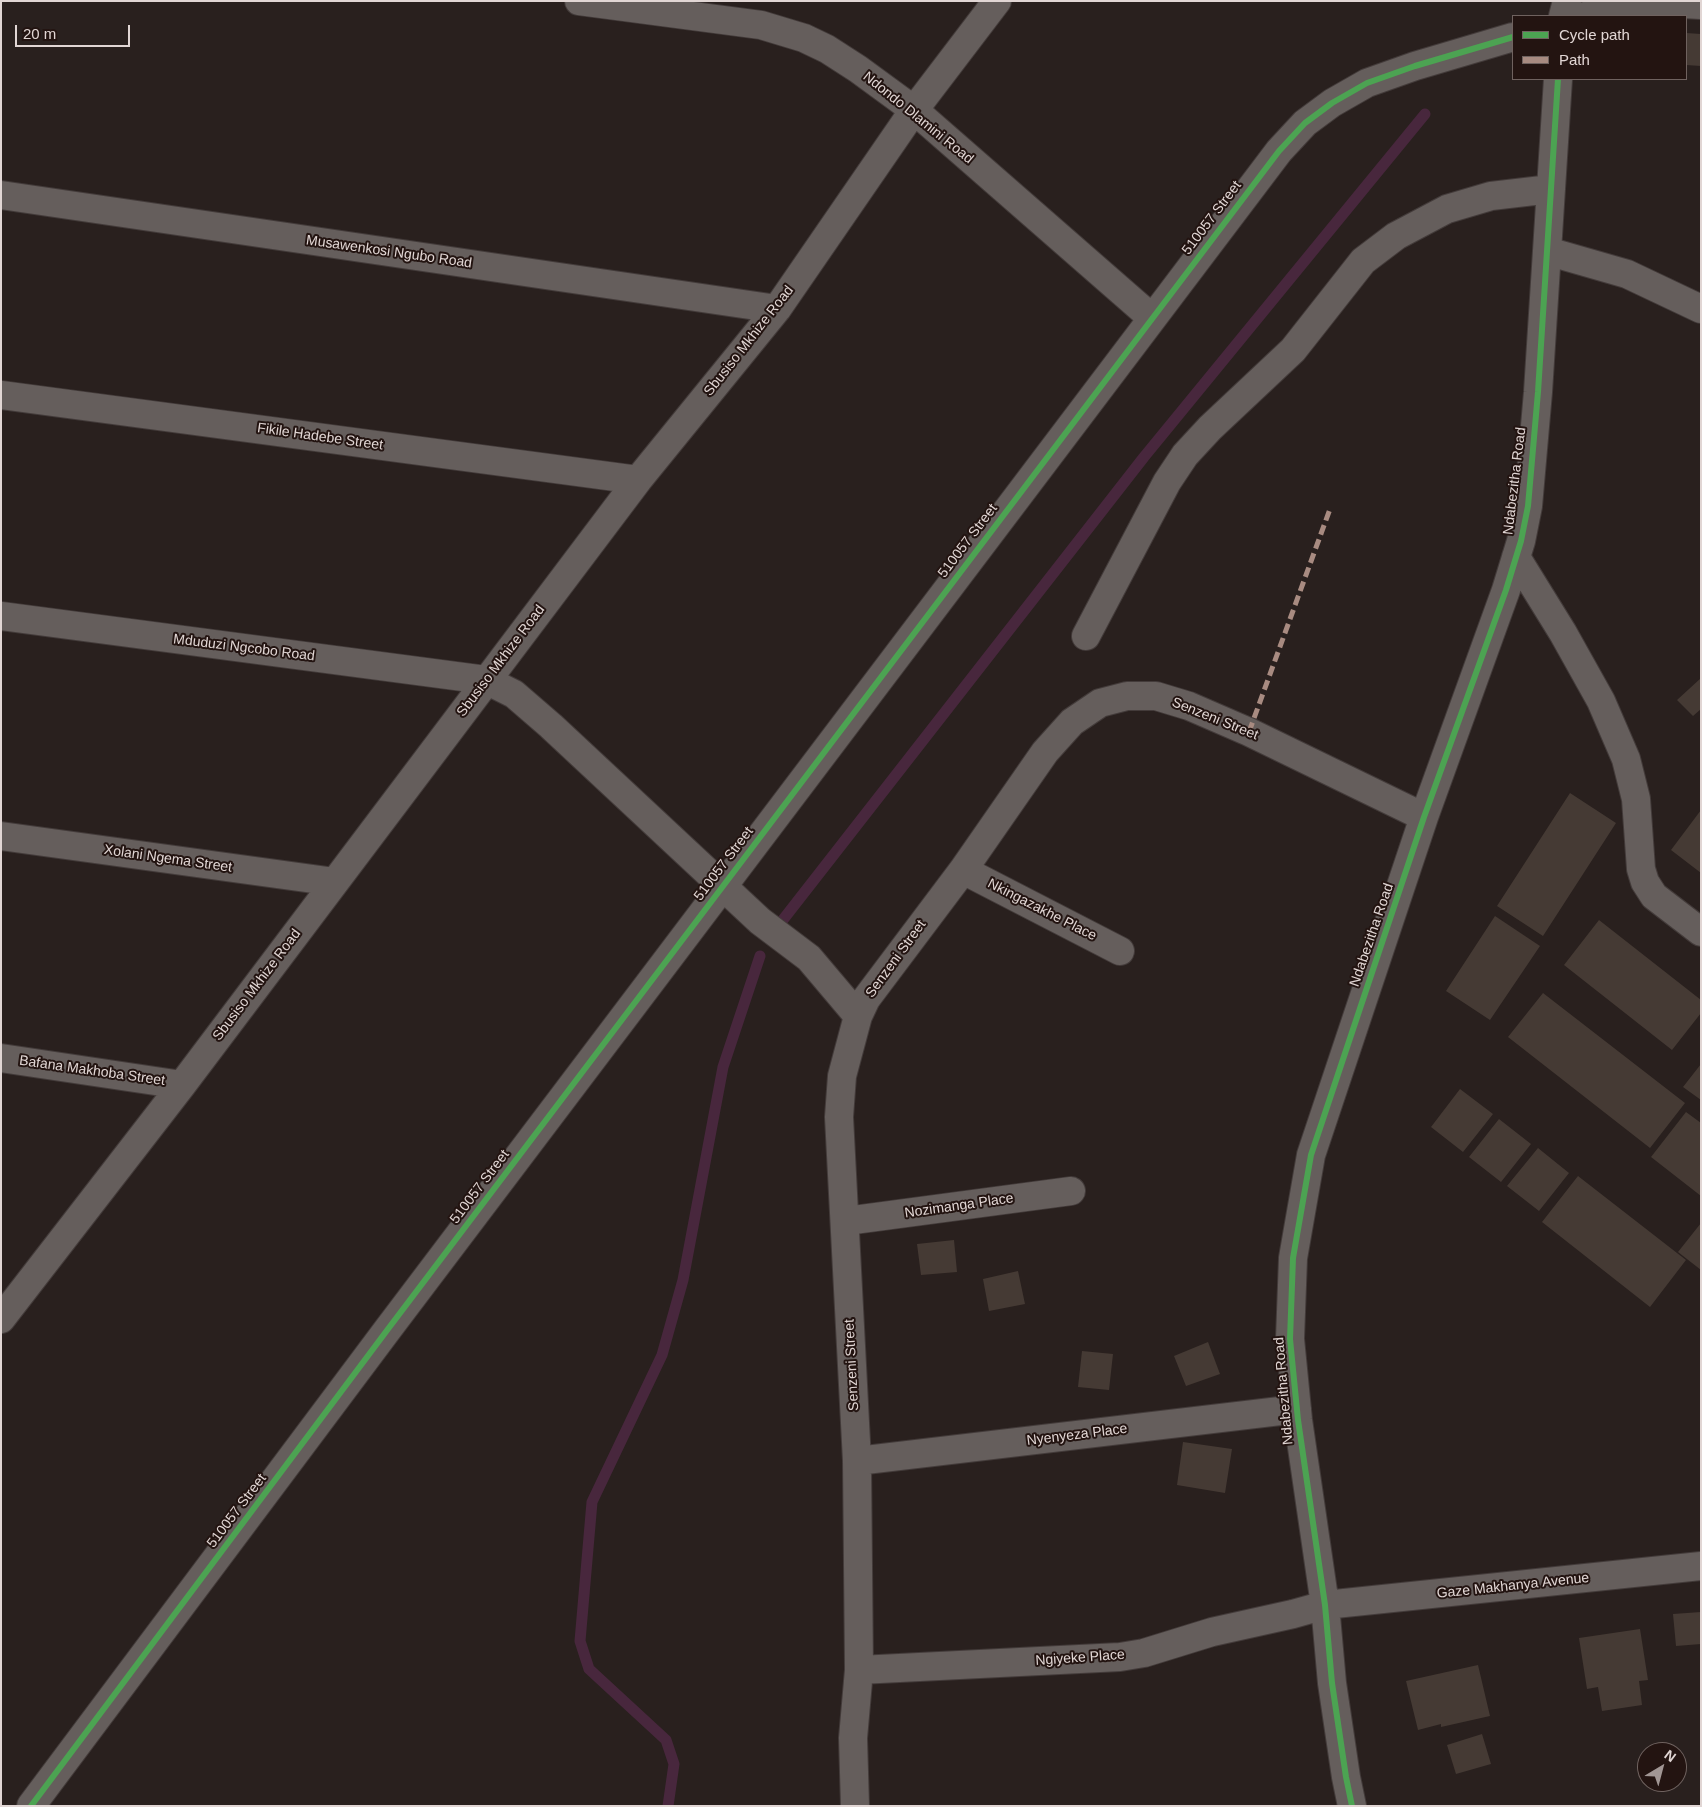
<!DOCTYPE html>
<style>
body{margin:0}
#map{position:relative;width:1702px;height:1807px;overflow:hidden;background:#29201e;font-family:Helvetica,sans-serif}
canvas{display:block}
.frame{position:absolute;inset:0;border:2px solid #e1d6d4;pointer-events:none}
.legend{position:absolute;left:1512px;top:15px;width:175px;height:65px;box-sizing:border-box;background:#231411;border:1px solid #6f625f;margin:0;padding:6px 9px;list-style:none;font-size:15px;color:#e1d6d4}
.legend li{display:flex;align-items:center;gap:10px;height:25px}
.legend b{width:25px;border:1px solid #6f625f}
.north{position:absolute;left:1637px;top:1742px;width:50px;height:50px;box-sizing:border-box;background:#231411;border:1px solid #6f625f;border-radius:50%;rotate:37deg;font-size:14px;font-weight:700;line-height:20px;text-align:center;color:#e1d6d4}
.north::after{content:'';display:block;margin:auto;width:18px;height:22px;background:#a19694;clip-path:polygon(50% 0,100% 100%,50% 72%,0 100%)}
.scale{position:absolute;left:15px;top:25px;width:115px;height:22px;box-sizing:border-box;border:2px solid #e1d6d4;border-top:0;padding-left:6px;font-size:15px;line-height:18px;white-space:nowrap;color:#e1d6d4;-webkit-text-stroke:4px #231411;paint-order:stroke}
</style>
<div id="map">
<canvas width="1702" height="1807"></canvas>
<div class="frame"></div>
<ul class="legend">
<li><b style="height:6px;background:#4ca352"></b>Cycle path</li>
<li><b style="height:6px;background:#a88b81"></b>Path</li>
</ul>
<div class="north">N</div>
<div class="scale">20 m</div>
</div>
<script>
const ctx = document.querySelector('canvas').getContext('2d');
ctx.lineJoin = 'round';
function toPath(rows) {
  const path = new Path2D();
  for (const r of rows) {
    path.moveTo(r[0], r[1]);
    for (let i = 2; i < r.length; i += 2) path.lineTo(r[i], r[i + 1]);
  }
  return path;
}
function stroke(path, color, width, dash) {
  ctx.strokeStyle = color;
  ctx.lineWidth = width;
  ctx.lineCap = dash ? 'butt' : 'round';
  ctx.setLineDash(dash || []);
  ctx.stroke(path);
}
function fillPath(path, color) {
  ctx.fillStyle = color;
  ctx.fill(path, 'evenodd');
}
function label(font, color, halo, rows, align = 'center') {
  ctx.font = font + ' Helvetica,sans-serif';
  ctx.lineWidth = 4;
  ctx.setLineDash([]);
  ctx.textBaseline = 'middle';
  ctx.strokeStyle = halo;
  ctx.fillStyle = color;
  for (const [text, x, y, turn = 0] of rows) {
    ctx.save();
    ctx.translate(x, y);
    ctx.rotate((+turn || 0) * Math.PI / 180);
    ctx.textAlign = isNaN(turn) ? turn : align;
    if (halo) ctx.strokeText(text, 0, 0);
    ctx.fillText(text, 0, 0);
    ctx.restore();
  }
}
const stream = toPath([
 [782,921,1144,457,1425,114],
 [668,1806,674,1764,666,1740,589,1669,580,1641,592,1502,662,1355,683,1280,723,1067,760,956]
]);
const building = toPath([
 [1686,33,1701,34,1701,66,1686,65],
 [1701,678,1701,709,1693,716,1677,700],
 [1570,793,1616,823,1543,936,1497,906],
 [1701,810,1701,873,1671,850],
 [1495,916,1540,946,1490,1020,1446,991],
 [1599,920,1701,1000,1701,1013,1672,1050,1564,965],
 [1543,993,1685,1103,1650,1148,1508,1037],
 [1701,1064,1701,1100,1683,1087],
 [1460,1089,1493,1114,1463,1152,1431,1127],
 [1686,1112,1701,1123,1701,1196,1651,1157],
 [1499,1119,1531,1144,1501,1182,1469,1157],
 [1538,1148,1569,1173,1539,1211,1507,1186],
 [1578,1176,1686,1260,1650,1307,1542,1222],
 [1701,1223,1701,1270,1678,1252],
 [954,1240,957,1272,921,1275,917,1244],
 [1018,1271,1025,1304,989,1311,983,1279],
 [1208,1342,1220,1374,1186,1386,1174,1356],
 [1082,1351,1113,1354,1109,1390,1078,1387],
 [1183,1442,1232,1449,1225,1493,1177,1485],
 [1701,1612,1701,1644,1676,1646,1673,1614],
 [1640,1629,1648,1680,1639,1681,1642,1705,1602,1711,1598,1687,1587,1689,1579,1638],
 [1478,1665,1490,1716,1441,1727,1441,1724,1418,1730,1406,1681],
 [1482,1734,1491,1764,1456,1774,1447,1745]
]);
const minor = toPath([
 [579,1,761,25,804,38,827,49,858,69,914,110,1152,318],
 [1563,16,1567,1],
 [1585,16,1622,6,1650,2,1701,5],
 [1,195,777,309],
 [1547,251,1627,274,1701,309],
 [1,395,638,480],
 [1516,557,1563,633,1601,701,1626,759,1636,799,1641,869,1645,882,1654,896,1701,932],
 [1,616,486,680,514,694,551,726,760,921,809,958,858,1016],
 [1086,636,1167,482,1185,455,1210,428,1293,350,1363,261,1396,236,1447,209,1491,196,1551,189],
 [1,836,335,882],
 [963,870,1120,951],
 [1,1058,182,1085],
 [846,1221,1071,1191],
 [1,1319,182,1085,638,480,777,309,914,110,997,1],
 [857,1461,1297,1409],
 [859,1670,1120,1657,1144,1653,1212,1632,1293,1614,1325,1605,1701,1566],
 [31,1806,388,1329,1279,151,1305,123,1332,103,1367,83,1415,66,1513,37],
 [855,1806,853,1738,859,1670,857,1461,839,1117,842,1076,858,1016,866,999,963,870,1045,752,1072,722,1100,703,1127,696,1156,696,1189,706,1249,732,1424,817],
 [1352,1806,1346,1777,1332,1683,1325,1605,1298,1420,1290,1339,1293,1258,1311,1155,1424,817,1506,590,1521,541,1528,506,1538,392,1558,79]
]);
const quiet = toPath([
 [1249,732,1330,509]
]);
const cycleway = toPath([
 [31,1806,388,1329,1279,151,1305,123,1332,103,1367,83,1415,66,1513,37],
 [1352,1806,1346,1777,1332,1683,1325,1605,1298,1420,1290,1339,1293,1258,1311,1155,1424,817,1506,590,1521,541,1528,506,1538,392,1558,79]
]);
const streetNames = [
 ["Ndondo Dlamini Road",918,118,39],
 ["510057 Street",1212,218,-53],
 ["Musawenkosi Ngubo Road",389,252,8],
 ["Sbusiso Mkhize Road",749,341,-52],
 ["Fikile Hadebe Street",320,437,8],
 ["Ndabezitha Road",1515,481,-83],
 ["510057 Street",968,541,-53],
 ["Mduduzi Ngcobo Road",244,648,7],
 ["Sbusiso Mkhize Road",501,661,-53],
 ["Senzeni Street",1215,719,22],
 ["Xolani Ngema Street",168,859,8],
 ["510057 Street",724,864,-53],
 ["Nkingazakhe Place",1042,910,27],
 ["Ndabezitha Road",1372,935,-71],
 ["Senzeni Street",896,959,-54],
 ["Sbusiso Mkhize Road",257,985,-53],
 ["Bafana Makhoba Street",92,1071,8],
 ["510057 Street",480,1187,-53],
 ["Nozimanga Place",959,1206,-8],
 ["Senzeni Street",852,1365,-93],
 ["Ndabezitha Road",1284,1391,-95],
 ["Nyenyeza Place",1077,1435,-7],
 ["510057 Street",237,1511,-53],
 ["Gaze Makhanya Avenue",1513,1586,-6],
 ["Ngiyeke Place",1080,1658,-4]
];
stroke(stream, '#48273d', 11);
fillPath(building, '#453a34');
stroke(minor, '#433b3a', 30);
stroke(minor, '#655e5c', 28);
stroke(quiet, '#a88b81', 5, [10, 5]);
stroke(cycleway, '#4ca352', 6);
label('14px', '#e1d6d4', '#231411', streetNames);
</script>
